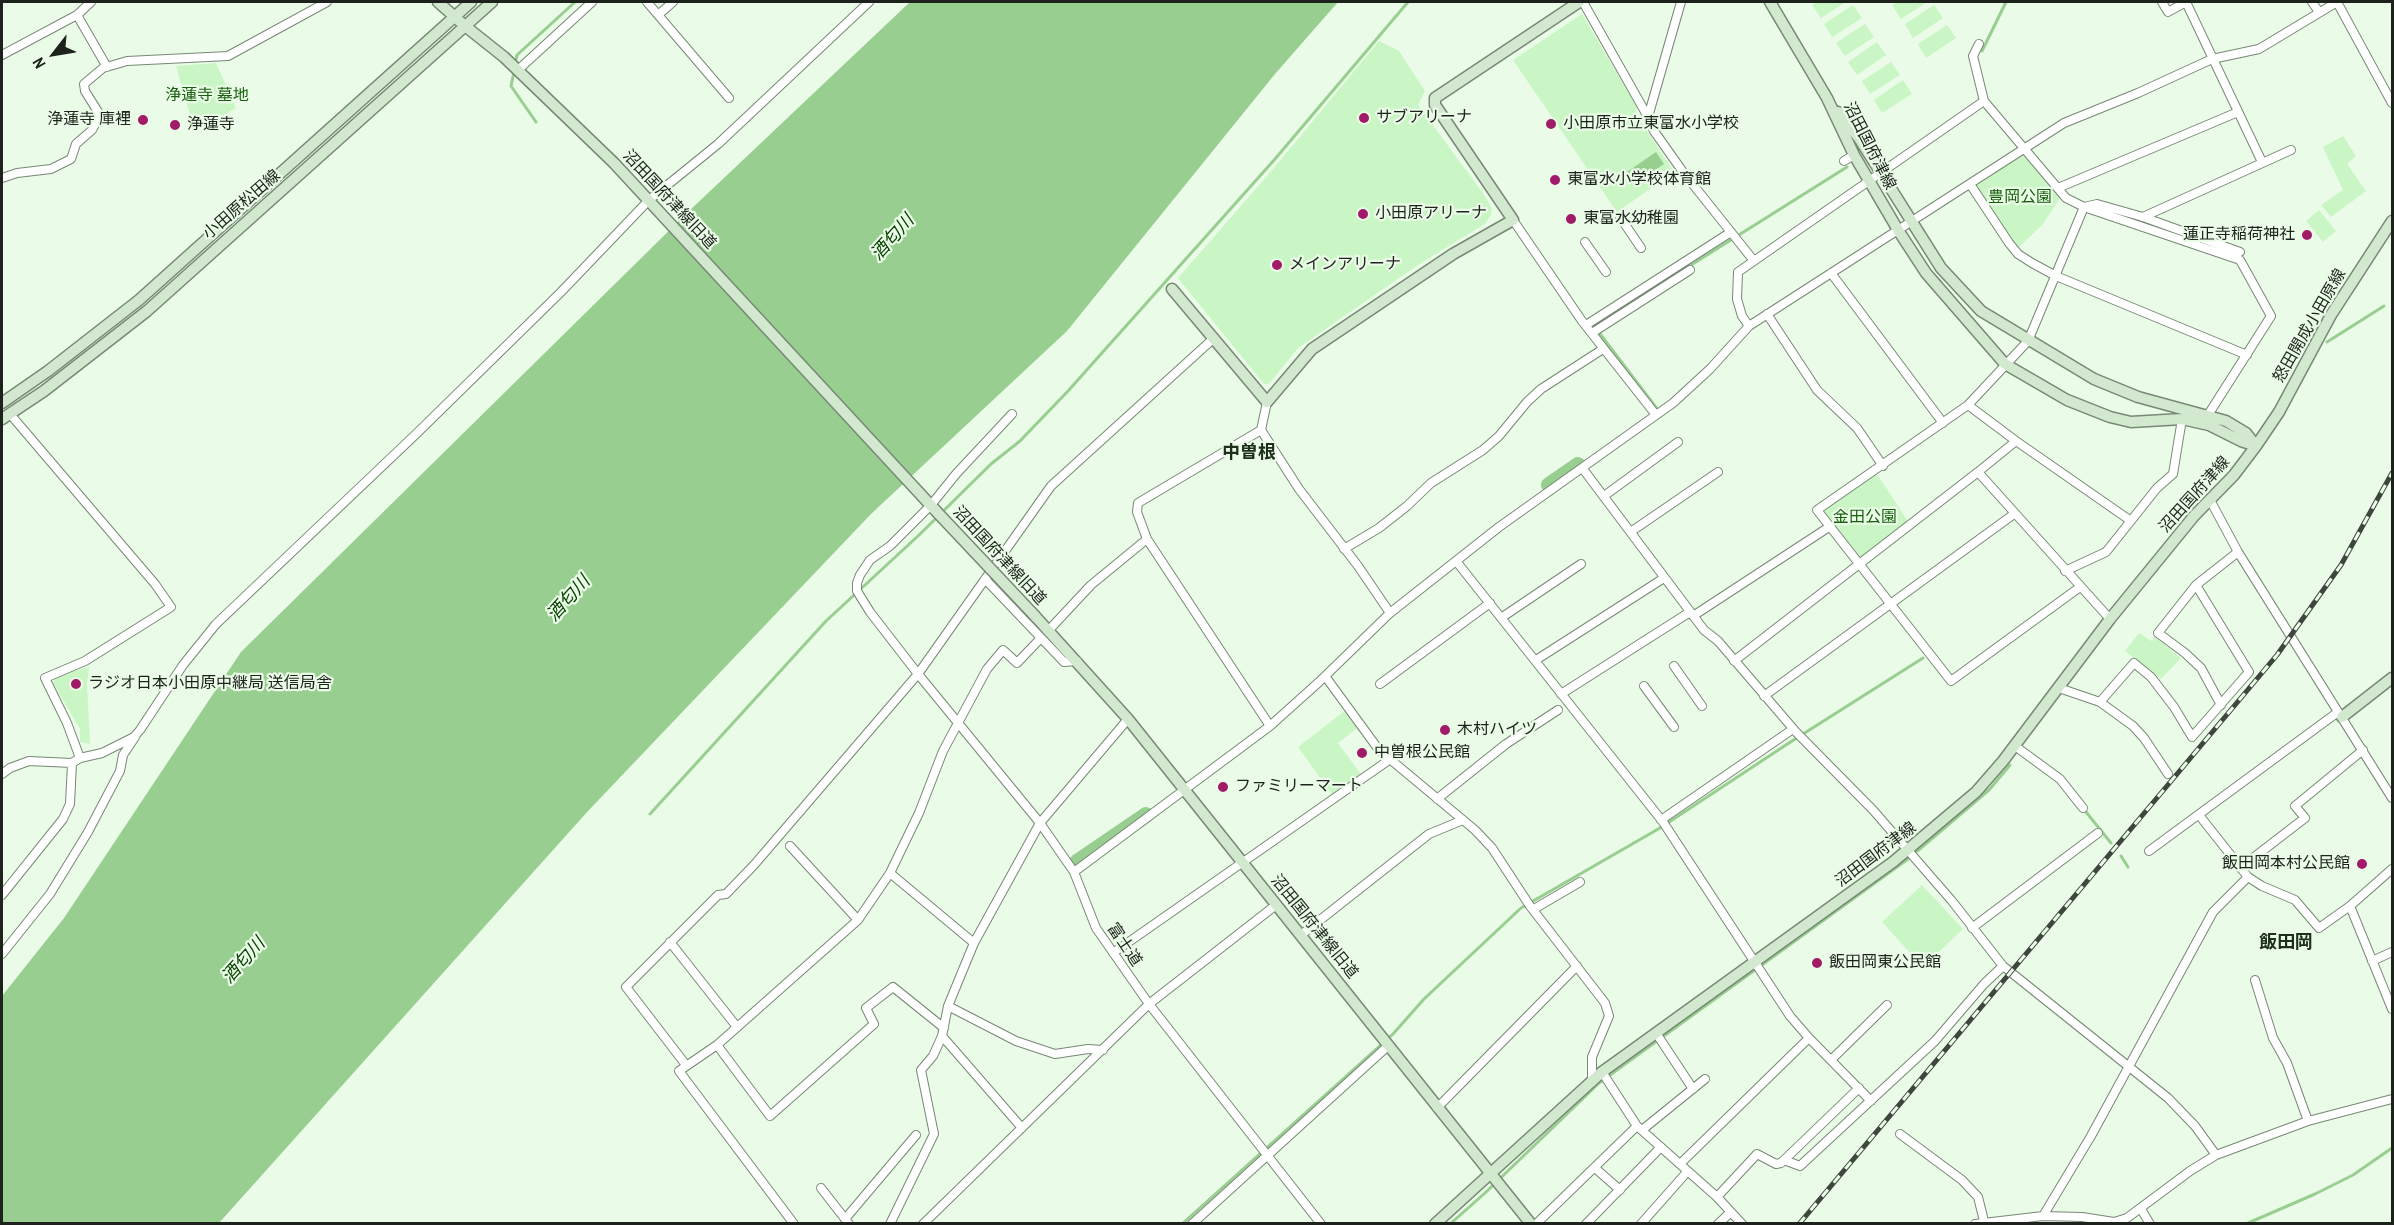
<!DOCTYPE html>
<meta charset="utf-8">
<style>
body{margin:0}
#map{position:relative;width:2394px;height:1225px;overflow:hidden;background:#eafce7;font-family:"Archivo Narrow",sans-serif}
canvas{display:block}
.frame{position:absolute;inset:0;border:3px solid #1d231c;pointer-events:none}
.north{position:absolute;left:24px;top:24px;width:60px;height:60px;-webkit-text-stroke:4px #eafce7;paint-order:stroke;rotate:239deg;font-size:16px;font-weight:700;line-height:24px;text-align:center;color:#1d231c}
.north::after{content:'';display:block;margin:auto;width:21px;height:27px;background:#1d231c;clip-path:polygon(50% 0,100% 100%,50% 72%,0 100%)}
</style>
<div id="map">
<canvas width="2394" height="1225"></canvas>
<div class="frame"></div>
<div class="north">N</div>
</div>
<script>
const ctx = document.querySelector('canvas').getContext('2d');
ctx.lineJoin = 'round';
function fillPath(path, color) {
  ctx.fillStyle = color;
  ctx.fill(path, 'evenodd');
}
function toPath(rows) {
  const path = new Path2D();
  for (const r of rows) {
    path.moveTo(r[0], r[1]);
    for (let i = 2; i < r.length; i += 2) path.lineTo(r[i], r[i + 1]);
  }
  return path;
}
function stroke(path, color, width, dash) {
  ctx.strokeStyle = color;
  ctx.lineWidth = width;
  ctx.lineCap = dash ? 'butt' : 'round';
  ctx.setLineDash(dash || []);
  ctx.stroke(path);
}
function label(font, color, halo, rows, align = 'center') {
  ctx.font = font + ' "Archivo Narrow","Noto Sans JP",sans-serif';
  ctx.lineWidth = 4.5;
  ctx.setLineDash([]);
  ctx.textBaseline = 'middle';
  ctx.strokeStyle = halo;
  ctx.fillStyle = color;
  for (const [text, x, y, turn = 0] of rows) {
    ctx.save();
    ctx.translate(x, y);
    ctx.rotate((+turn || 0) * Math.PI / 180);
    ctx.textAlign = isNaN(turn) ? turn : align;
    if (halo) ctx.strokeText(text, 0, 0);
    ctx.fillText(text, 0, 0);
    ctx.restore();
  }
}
const green = toPath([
 [1817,2,1846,2,1821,18,1812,5],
 [1898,2,1927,2,1901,19,1892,5],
 [1853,5,1862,18,1832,37,1824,24],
 [1934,5,1943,18,1913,38,1905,24],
 [1582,14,1636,106,1637,116,1674,172,1617,212,1513,60],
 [1865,24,1874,37,1845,56,1836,43],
 [1947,25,1956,38,1926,58,1918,44],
 [1379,41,1399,51,1425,91,1418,105,1485,196,1492,209,1491,215,1485,224,1421,263,1298,348,1269,384,1264,384,1178,278,1274,168],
 [1877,42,1886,55,1857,75,1848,62],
 [1891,62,1900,75,1870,94,1862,81],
 [216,63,236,108,195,132,176,66],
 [1903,80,1912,94,1882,113,1874,100],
 [2343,136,2356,156,2347,164,2366,191,2331,217,2321,205,2343,190,2323,147],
 [2023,154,2060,198,2043,224,2018,248,1975,187],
 [2319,210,2336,231,2323,242,2306,221],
 [1877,474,1909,523,1859,561,1822,511],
 [2139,633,2151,641,2155,637,2181,658,2161,679,2125,651],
 [89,667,87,685,90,744,80,742,80,729,53,683,57,676],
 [1347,709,1359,727,1338,743,1363,777,1334,797,1298,747],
 [1922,885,1963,929,1923,967,1882,922]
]);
const water = toPath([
 [910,2,1338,2,1275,74,1067,331,871,514,588,811,219,1223,2,1224,2,996,64,918,241,652,688,212],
 [1656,152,1664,164,1635,184,1627,172]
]);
const stream = toPath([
 [1982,51,2006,2],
 [515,65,517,55,575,2],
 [514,72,511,86,536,122],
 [2327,342,2384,306],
 [1658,410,1594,326,1847,167],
 [2086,812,2111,843],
 [650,814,826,621,918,536,991,464,1020,441,1068,391,1275,159,1408,2],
 [2121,856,2128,867],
 [1182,1224,1393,1034,1424,999,1521,908,1660,828,1792,741,1923,658],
 [1450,1224,1485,1193,1599,1083,1908,859,1989,790,2010,765],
 [2246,1224,2315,1194,2353,1175,2392,1148]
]);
const river = toPath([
 [1549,485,1578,465],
 [1077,862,1146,815]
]);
const street = toPath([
 [647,2,729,98],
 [1583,2,1648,117],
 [1681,2,1648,117,1654,131,1683,172,1754,261],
 [2162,2,2168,12,2186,2],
 [2186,2,2262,162],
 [2312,2,2319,12],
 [2337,2,2392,103],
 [77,15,107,67],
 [658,15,673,2],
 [1979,44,1973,56,1984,101,2066,198,2084,207,2097,204,2143,217,2240,252],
 [2,55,77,15,91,2],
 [518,70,592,2],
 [1844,161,1854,155],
 [2,178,17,173,51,169,71,159,76,144,92,130,100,115,85,91,84,84,103,68,127,61,228,56,327,2],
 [1970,184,2009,243,2018,254,2032,263,2056,276,2247,355],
 [2058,188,2238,112],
 [1620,217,1641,248],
 [2143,217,2291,150],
 [1513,220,1582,321,1656,415],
 [1585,242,1606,272],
 [1831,273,1943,423],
 [1767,314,1817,390,1857,428,1883,466],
 [1586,325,1731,232],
 [1749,326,1742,316,1737,299,1738,272,1984,101],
 [1592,333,1690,270],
 [1267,402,1261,430,1299,489,1358,566,1390,613],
 [1968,405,1817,510,1951,681,2080,587],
 [10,414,155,584,171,607,85,661,45,678,67,723,80,758],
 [1012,414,956,474,931,505,890,546,870,560,860,575,857,583,857,591,870,612,918,674,1040,823,1074,872,1096,928,1149,1004,1321,1224],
 [2016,441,2131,521],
 [1583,469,1704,630,1718,641,1796,732,1873,810,1952,901,2003,966,2168,1098,2195,1126,2216,1155],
 [1604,496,1678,442],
 [2210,500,2238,552,2392,798],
 [1632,531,1718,472],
 [1147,539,1270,726],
 [1344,549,1379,528,1407,506,1431,483,1483,450,1499,436,1527,402,1541,389,1603,349],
 [1456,561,1663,822,1790,1016,1809,1038,1871,1101],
 [2065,571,2106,552,2157,488,2173,474,2182,419],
 [985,579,1064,662,1077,661],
 [1693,616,1829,527],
 [1501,618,1581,564],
 [2110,619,1978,472,2016,441,1968,405,2028,341,2084,207,2240,260,2271,316,2208,415],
 [1048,631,1091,585,1147,539,1137,512,1138,503,1261,430],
 [1536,660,1664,578],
 [1734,661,1978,472],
 [1674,666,1702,706],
 [1325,676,1379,750,1475,830,1492,848,1530,906,1605,1003,1609,1016,1592,1057,1592,1081],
 [1380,684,1490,603],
 [1644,686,1674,727],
 [2059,688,2100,702,2133,726,2144,738,2168,774],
 [1561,694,1690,612],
 [1764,696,2014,514],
 [2100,702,2134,663,2151,677,2174,707,2192,737,2249,672,2196,585],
 [2221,705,2201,668,2185,653,2158,633,2196,585,2238,552],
 [2015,746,2060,779,2083,808],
 [2,774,10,768,29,761,72,763,80,758,102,753,134,737,140,730,183,665,216,624,416,434,561,292,649,200,718,144,869,2],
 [1437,799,1506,744,1558,710],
 [2199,815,2248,877,2262,886,2295,900,2319,928,2350,906],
 [1661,820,1793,729],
 [790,846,858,920],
 [2149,851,2338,712],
 [2240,868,2305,818,2295,806,2363,750],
 [2392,869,2350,906,2392,1009],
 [1074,872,1270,726,1319,682,1390,613,1499,527,1673,403,1710,369,1749,326,2064,123,2138,93,2212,59,2259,49,2337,2],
 [890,873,974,943],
 [2,895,63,819,70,804,72,763],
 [1534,909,1580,882],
 [1972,928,2098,833],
 [1301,935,1429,834,1463,820],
 [670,942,737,1027],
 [1113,953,1389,760],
 [2,954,50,894,88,832,120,771,123,755,135,737],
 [2372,961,2392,952],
 [2255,980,2273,1038,2287,1063,2308,1121],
 [948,1006,1016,1041,1055,1054,1088,1049,1103,1050],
 [1656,1033,1693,1089],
 [942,1036,1022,1128],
 [717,1045,770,1116,874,1024,866,1008,893,987,944,1028],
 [1831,1060,1887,1005],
 [686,1065,626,987,718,895,726,894,754,865,918,674,1051,486,1214,338],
 [1602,1072,1637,1126,1717,1197,1742,1224],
 [1437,1108,1577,966],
 [1642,1130,1705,1079],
 [1900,1134,1962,1180,1978,1197,1984,1221],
 [1784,1160,1800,1166,1935,1041,1984,984,2003,966],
 [1680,1164,1809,1038],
 [1595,1168,1620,1190],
 [821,1188,849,1224],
 [1717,1197,1757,1154,1776,1164,1781,1163,1859,1088],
 [2141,1209,2150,1224],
 [2043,1216,2091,1136,2213,912,2248,877],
 [845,1219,916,1135],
 [794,1224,679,1071,717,1045,858,920,890,873,919,813,943,751,987,669,1003,650,1017,663,1041,638],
 [890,1224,934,1134,921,1070,933,1056,942,1036,948,1006,974,943,1040,823,1128,719],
 [923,1224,1149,1004,1276,905],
 [1192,1224,1389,1045],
 [1536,1224,1637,1126],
 [1586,1224,1661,1147],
 [1641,1224,1687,1172],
 [1718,1224,1731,1212],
 [1975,1224,2043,1216,2082,1217,2114,1222,2127,1218,2190,1171,2216,1155,2308,1121,2392,1099]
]);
const secondary = toPath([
 [438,2,465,26,504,57,614,163,936,511],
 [1770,2,1827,98,1854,155,1898,230,1926,273,2005,364,2067,400,2110,417,2131,422,2182,419,2209,425,2241,441,2256,446],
 [1838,112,1859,138,1941,268,1981,311,2094,379,2138,397,2226,421,2246,433,2256,446],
 [1172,289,1267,402,1312,349,1453,254,1513,220,1435,105,1435,98,1579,2],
 [2,403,48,371,139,300,471,2],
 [2,419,44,391,147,311,492,2],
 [1035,616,1128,719,1531,1224],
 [2342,717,2392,678],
 [1435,1224,1602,1072,1893,862,1976,792,2003,761,2110,619,2194,516,2234,475,2256,446,2279,412,2331,315,2392,221]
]);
const rail = toPath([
 [1799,1224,2277,655,2341,565,2392,473]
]);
const secondaryBridge = toPath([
 [936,511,1035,616]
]);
const markers = [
 [1364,118,6,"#a11b68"],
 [143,120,6,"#a11b68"],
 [1551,124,6,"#a11b68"],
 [175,125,6,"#a11b68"],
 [1555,180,6,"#a11b68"],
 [1363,214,6,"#a11b68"],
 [1571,219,6,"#a11b68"],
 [2307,235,6,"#a11b68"],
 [1277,265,6,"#a11b68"],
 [76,684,6,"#a11b68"],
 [1445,730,6,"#a11b68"],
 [1362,753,6,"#a11b68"],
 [1223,787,6,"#a11b68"],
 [2362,864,6,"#a11b68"],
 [1817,963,6,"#a11b68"]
];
const parkNames = [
 ["浄蓮寺 墓地",207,96],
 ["豊岡公園",2020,198],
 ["金田公園",1865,518]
];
const poiNames = [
 ["サブアリーナ",1376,118],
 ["浄蓮寺 庫裡",131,120,"right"],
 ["小田原市立東富水小学校",1563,124],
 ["浄蓮寺",187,125],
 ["東富水小学校体育館",1567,180],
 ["小田原アリーナ",1375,214],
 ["東富水幼稚園",1583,219],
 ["蓮正寺稲荷神社",2295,235,"right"],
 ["メインアリーナ",1289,265],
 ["ラジオ日本小田原中継局 送信局舎",88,684],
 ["木村ハイツ",1457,730],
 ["中曽根公民館",1374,753],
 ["ファミリーマート",1235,787],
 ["飯田岡本村公民館",2350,864,"right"],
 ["飯田岡東公民館",1829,963]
];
const streetNames = [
 ["沼田国府津線",1869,146,63],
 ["沼田国府津線旧道",669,200,47],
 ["小田原松田線",242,205,-41],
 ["怒田開成小田原線",2310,326,-60],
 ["沼田国府津線",2195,495,-48],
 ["沼田国府津線旧道",999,556,47],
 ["沼田国府津線",1876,855,-37],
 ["沼田国府津線旧道",1314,927,51],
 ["富士道",1124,945,56]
];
const waterNames = [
 ["酒匂川",893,238,-48],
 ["酒匂川",569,599,-48],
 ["酒匂川",244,961,-48]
];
const neighbourhoodNames = [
 ["中曽根",1249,453],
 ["飯田岡",2286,943]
];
fillPath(green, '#caf5c4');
fillPath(water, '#98ce90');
stroke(stream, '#98ce90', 3);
stroke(river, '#98ce90', 16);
stroke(street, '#778875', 10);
stroke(secondary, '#778875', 13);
stroke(street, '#fff', 8);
stroke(secondary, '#d2e9cf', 10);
stroke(rail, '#3e463d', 5);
stroke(rail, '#eafce7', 3, [9]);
stroke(secondaryBridge, '#778875', 13, []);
stroke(secondaryBridge, '#d2e9cf', 10);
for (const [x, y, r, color] of markers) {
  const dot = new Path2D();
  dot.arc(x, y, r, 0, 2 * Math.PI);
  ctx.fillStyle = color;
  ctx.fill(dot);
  stroke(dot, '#eafce7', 2);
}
label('16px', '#175f0d', '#eafce7', parkNames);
label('16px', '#1d231c', '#eafce7', poiNames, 'left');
label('16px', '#1d231c', '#eafce7', streetNames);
label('italic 18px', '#074001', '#eafce7', waterNames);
label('bold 18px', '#202e1e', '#eafce7', neighbourhoodNames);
</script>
